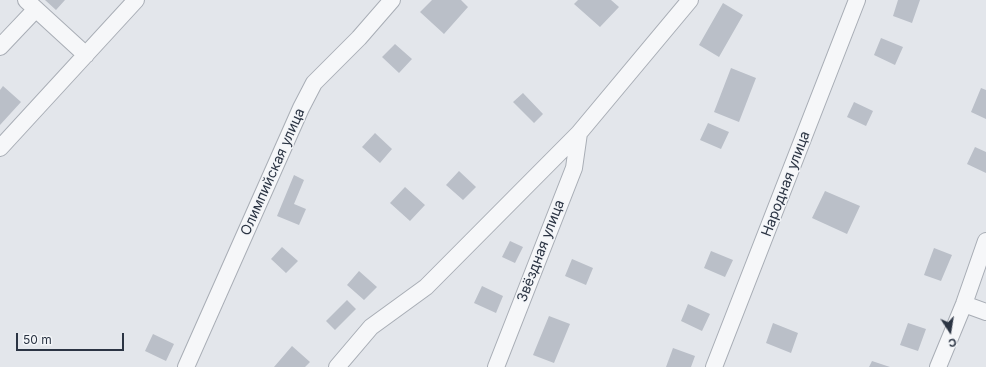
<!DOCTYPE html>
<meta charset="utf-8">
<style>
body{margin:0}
#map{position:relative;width:986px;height:367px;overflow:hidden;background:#e3e6eb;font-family:Inter,sans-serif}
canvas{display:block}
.north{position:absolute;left:930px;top:311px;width:40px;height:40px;-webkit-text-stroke:3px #f3f5f8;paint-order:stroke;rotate:168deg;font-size:11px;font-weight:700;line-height:16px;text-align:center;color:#2b3443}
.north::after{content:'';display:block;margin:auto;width:14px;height:18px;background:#2b3443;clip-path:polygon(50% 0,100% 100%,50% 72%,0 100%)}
.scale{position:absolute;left:16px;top:333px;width:108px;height:18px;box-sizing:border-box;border:2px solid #2b3443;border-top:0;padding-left:5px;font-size:12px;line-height:14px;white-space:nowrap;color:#2b3443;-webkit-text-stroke:3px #f3f5f8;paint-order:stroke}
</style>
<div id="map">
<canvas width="986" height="367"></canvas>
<div class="north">С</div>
<div class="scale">50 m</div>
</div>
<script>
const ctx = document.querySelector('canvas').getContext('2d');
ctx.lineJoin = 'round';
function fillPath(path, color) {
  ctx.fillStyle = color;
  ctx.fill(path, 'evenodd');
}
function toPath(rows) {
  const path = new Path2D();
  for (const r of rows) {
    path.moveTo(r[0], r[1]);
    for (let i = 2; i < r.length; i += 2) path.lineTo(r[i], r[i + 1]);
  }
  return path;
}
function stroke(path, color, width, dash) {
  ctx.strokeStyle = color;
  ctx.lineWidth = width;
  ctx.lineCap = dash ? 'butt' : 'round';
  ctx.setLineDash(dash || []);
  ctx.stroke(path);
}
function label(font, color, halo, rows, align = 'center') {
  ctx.font = font + ' Inter,sans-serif';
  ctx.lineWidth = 3;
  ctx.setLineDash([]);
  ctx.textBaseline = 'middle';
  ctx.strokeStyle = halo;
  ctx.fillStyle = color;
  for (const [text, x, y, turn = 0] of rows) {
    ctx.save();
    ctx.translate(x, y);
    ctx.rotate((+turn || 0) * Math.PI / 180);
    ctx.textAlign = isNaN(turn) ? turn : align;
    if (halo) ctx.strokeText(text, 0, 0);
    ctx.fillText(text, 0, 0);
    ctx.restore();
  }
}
const building = toPath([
 [45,0,65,0,56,10],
 [432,0,461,0,468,7,444,34,420,12],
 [578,0,611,0,619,7,600,27,574,4],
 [898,0,920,0,912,23,893,16],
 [723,3,743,15,719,57,699,45],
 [881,38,903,47,895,65,874,55],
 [395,44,412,59,399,73,382,57],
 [731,68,756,78,739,122,714,112],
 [3,86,21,102,0,125,0,90],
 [981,88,986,90,986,119,971,112],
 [523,93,543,114,534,123,513,102],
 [854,102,873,111,866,126,847,117],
 [708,123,729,132,721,149,700,140],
 [375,133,392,149,380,163,362,147],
 [975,147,986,152,986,173,967,164],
 [459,171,476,187,463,200,446,185],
 [294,175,304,180,294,204,306,209,299,225,277,216],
 [405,187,425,205,410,221,390,203],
 [825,191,860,206,847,234,812,218],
 [510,241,523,247,515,263,502,257],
 [282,247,298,261,286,273,271,259],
 [934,248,952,255,941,281,924,275],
 [711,251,733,260,725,277,704,268],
 [572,259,593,268,586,285,565,276],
 [359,271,377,287,364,300,347,285],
 [482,286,503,296,496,313,474,303],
 [347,300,356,309,335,330,326,321],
 [688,304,710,314,702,331,681,321],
 [549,316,570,324,554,363,533,355],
 [773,323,798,333,791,353,766,343],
 [908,323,926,329,918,351,900,345],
 [153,334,174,344,166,361,145,351],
 [292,346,310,362,305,367,274,367],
 [673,348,695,356,691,367,666,367],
 [872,361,890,367,869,367]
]);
const minor = toPath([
 [26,0,86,55],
 [0,47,36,9],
 [0,148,136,0],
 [964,304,986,312],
 [186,367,301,108,314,83,359,38,392,0],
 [337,367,371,327,426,287,579,133,690,0],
 [496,367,574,168,579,133],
 [714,367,857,0],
 [938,367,964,304,986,241]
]);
const streetNames = [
 ["Олимпийская улица",273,172,-66],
 ["Народная улица",786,184,-69],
 ["Звёздная улица",541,251,-69]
];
fillPath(building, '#babfc8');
stroke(minor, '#a8adb5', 18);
stroke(minor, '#f6f7f9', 16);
label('14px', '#2b3443', '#f3f5f8', streetNames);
</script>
